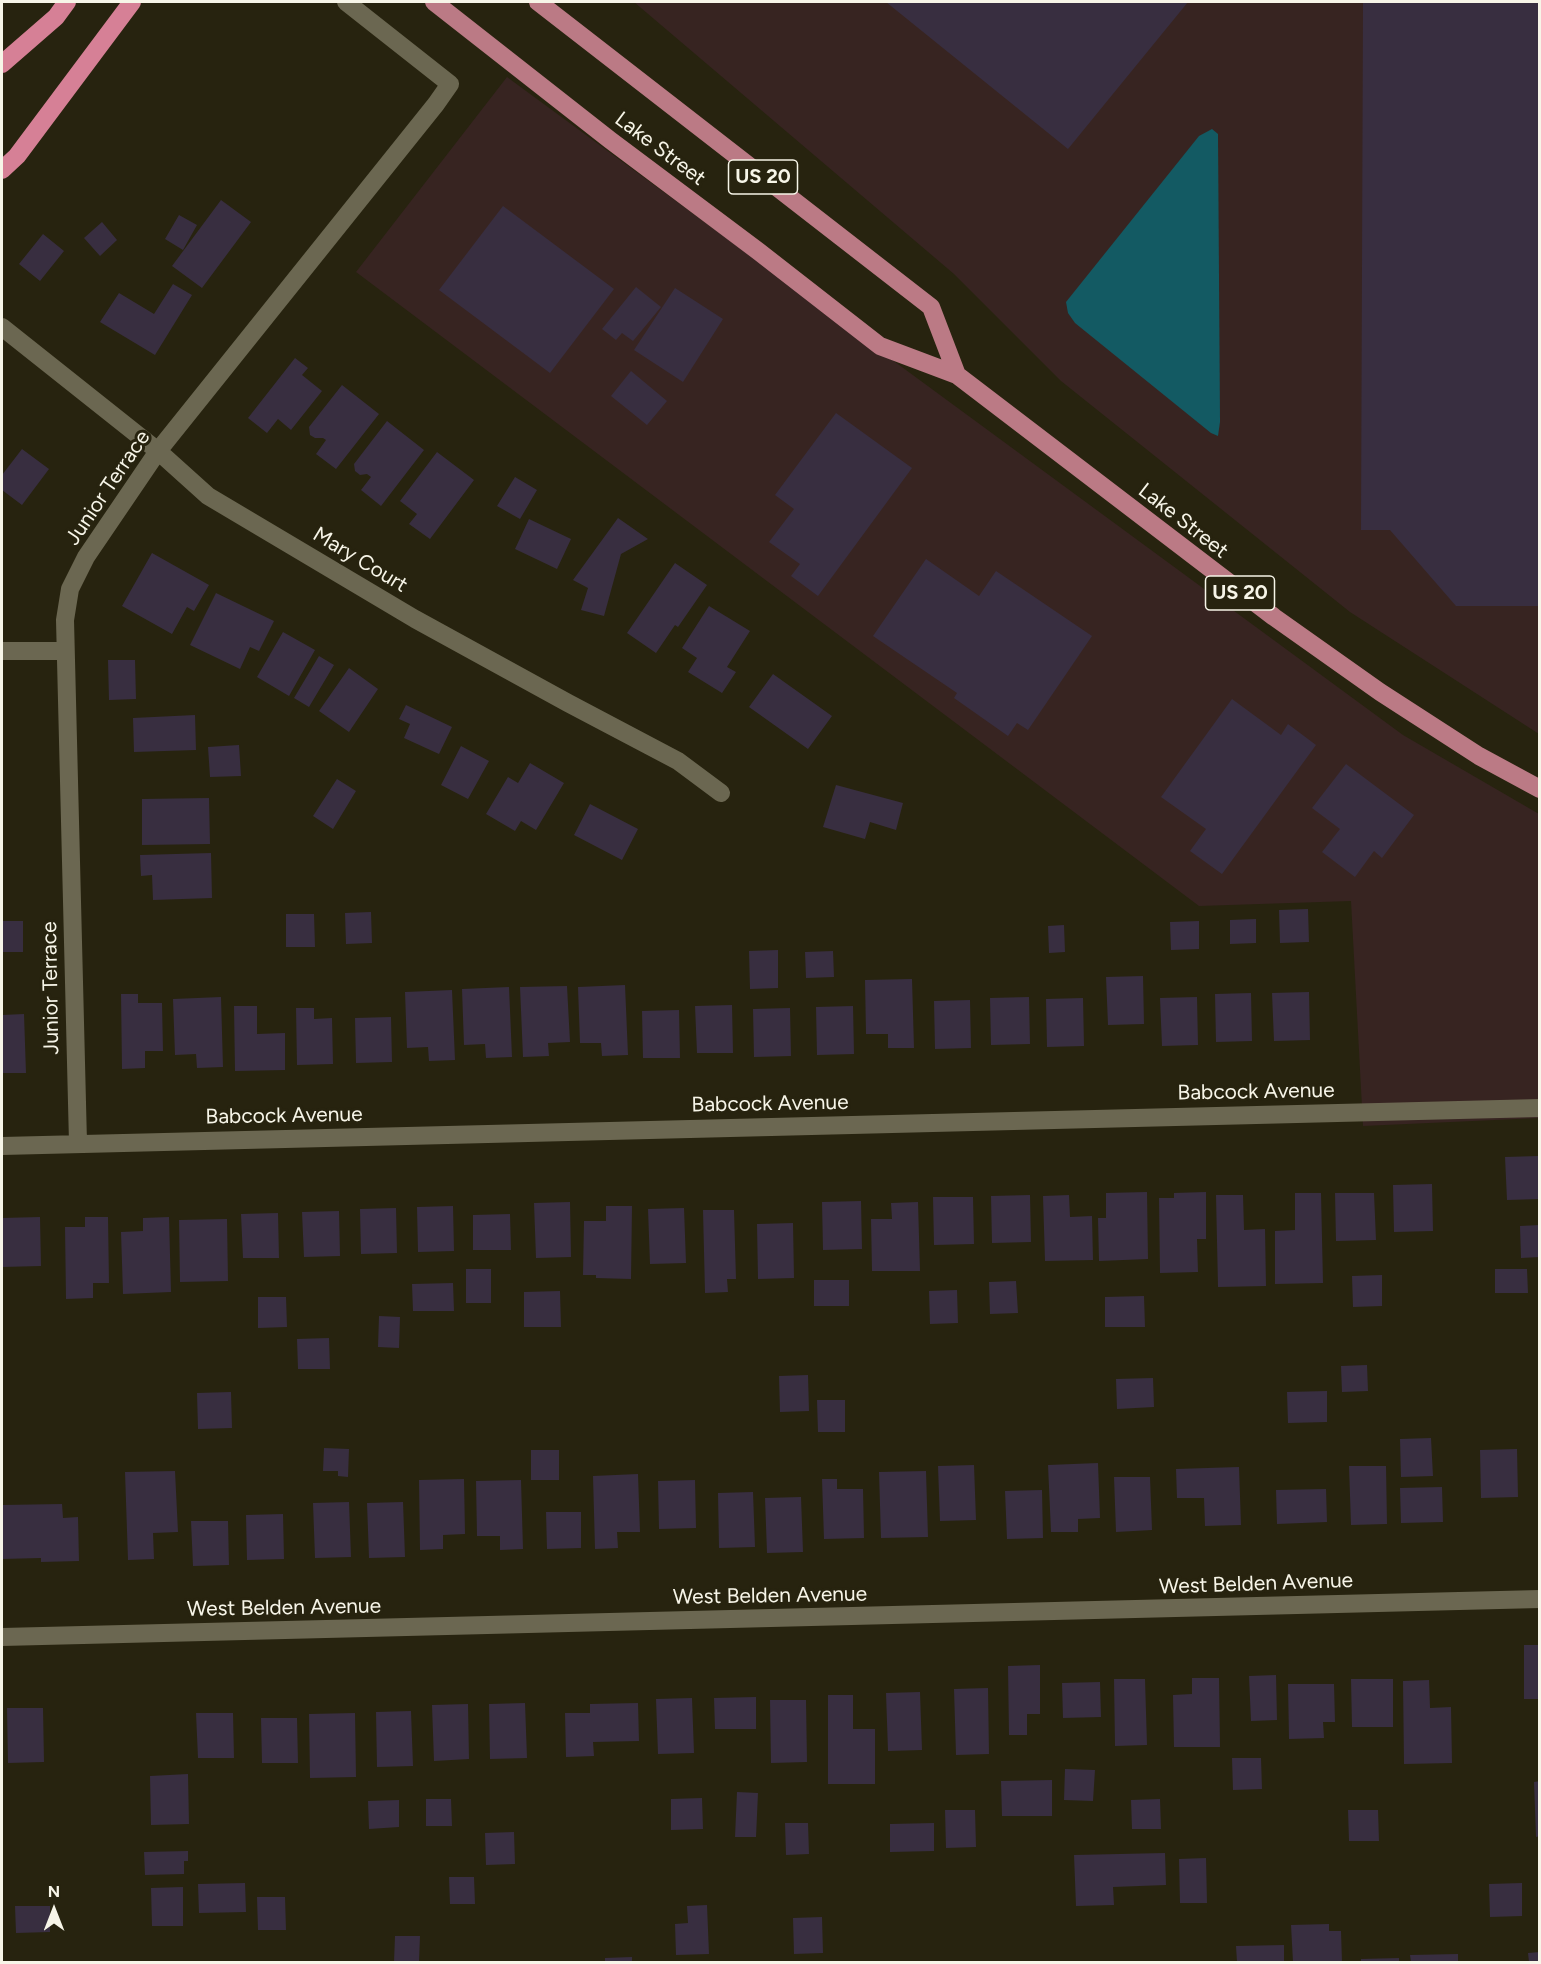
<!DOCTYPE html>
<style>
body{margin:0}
#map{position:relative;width:1541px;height:1964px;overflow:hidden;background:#27230f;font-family:Figtree,sans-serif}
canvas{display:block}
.frame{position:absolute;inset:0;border:3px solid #f7f5e8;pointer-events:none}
.north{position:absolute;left:24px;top:1880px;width:60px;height:60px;-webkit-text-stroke:4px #27230f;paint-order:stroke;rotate:0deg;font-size:16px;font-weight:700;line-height:24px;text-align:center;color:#f7f5e8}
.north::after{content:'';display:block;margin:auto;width:21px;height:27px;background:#f7f5e8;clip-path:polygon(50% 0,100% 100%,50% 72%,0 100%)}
</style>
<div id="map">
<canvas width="1541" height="1964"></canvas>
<div class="frame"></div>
<div class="north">N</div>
</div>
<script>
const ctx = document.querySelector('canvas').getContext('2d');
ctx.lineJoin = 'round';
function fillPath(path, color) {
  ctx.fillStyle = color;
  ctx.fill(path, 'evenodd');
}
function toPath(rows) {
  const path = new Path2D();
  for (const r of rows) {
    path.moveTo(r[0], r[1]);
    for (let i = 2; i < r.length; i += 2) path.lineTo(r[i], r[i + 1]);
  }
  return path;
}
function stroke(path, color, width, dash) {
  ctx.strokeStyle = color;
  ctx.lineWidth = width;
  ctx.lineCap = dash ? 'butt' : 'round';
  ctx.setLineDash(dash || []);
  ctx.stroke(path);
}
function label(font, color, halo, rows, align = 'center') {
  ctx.font = font + ' Figtree,sans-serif';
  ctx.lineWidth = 6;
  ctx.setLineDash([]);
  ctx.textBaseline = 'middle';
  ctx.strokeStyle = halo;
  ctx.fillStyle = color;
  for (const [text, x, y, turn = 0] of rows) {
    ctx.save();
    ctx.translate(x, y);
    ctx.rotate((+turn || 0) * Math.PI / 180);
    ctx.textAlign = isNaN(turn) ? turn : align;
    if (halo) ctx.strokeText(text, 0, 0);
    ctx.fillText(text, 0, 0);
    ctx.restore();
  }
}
const commercial = toPath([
 [634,2,1539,2,1539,734,1350,612,1061,381,954,274],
 [507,77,1403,735,1539,814,1539,1118,1363,1126,1351,901,1199,906,356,272]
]);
const water = toPath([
 [1212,129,1218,134,1220,422,1218,436,1211,433,1075,323,1068,313,1066,302,1199,136]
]);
const building = toPath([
 [886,2,1188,2,1068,149],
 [1363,2,1540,2,1540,606,1456,606,1390,530,1361,530],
 [221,200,251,222,202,288,172,266],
 [503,206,614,289,550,373,439,290],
 [179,215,197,225,183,250,165,239],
 [102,222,117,240,100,256,84,238],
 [43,234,64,251,40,281,19,264],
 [173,284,192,295,155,355,100,322,119,293,154,314],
 [636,287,661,307,633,341,622,333,616,340,602,329],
 [675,288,723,319,683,382,634,350],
 [295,358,308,368,302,375,322,391,291,430,278,419,267,433,248,418],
 [631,371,667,401,647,425,611,396],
 [342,385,379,414,336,469,316,454,326,440,323,438,315,438,310,435,309,427],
 [836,413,912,468,818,596,791,576,800,564,769,542,794,509,775,495],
 [387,421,424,450,381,506,361,490,371,477,367,474,360,475,355,471,354,464],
 [22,449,49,469,22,505,2,490,2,475],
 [437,452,474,480,430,539,409,524,417,514,400,501],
 [515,477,537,490,520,519,497,506],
 [618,518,648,539,621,554,604,616,581,610,588,588,573,580],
 [529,519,571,539,557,569,515,549],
 [152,553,209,585,194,611,187,607,172,634,122,606],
 [926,559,979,596,996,571,1092,636,1028,730,1017,723,1008,736,954,698,957,693,873,636],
 [675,563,707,585,678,627,675,625,656,653,627,633],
 [216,593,274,621,259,651,250,647,240,669,190,645],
 [709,606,750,631,727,667,736,672,722,693,688,672,697,658,682,648],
 [283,632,315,650,289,696,257,677],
 [319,656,334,665,309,707,294,698],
 [108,660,135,660,136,699,109,700],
 [349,668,378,689,349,732,319,711],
 [773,674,832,716,808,749,749,707],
 [1232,699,1281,735,1288,724,1316,745,1222,874,1190,851,1206,829,1161,797],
 [406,705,452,727,439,754,404,738,410,724,399,719],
 [195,715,196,750,134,752,133,718],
 [239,745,241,776,210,777,208,747],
 [461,746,489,761,468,799,441,785],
 [530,763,564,783,536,830,521,821,515,831,486,814,508,777,518,783],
 [1346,764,1414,815,1382,858,1374,851,1355,877,1322,852,1340,829,1312,808],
 [337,779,356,791,333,829,313,816],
 [836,785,903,803,896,830,870,822,865,839,823,827],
 [209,798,210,844,142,845,142,799],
 [590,804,638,829,622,860,574,835],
 [211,853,212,898,153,900,152,875,141,876,140,855],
 [1308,909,1309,942,1280,943,1279,910],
 [371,912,372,943,346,944,345,913],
 [286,914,314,914,315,947,286,947],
 [1256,919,1256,943,1230,944,1230,920],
 [2,921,23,921,23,952,2,952],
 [1199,921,1199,949,1171,950,1170,922],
 [1064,925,1065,952,1049,953,1048,926],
 [778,950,778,988,750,989,749,951],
 [833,951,834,977,806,978,805,952],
 [1143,976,1144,1024,1108,1025,1106,977],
 [912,979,914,1048,888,1048,888,1034,866,1034,865,980],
 [625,985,628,1055,602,1056,601,1043,580,1043,578,987],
 [567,986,570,1042,548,1043,549,1056,523,1057,520,987],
 [509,987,512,1057,486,1058,485,1044,464,1045,462,989],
 [452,990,455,1060,429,1061,428,1047,407,1048,405,992],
 [1309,992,1310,1040,1274,1041,1272,993],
 [1251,993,1252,1041,1216,1042,1215,994],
 [121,994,138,994,138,1003,162,1003,163,1051,145,1051,145,1068,122,1069],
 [221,997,223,1067,197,1068,196,1054,175,1055,173,999],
 [1029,997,1030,1044,991,1045,990,998],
 [1197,997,1198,1045,1162,1046,1160,998],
 [1083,998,1084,1046,1047,1047,1046,999],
 [970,1000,971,1048,935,1049,934,1001],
 [732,1005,733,1053,697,1053,695,1006],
 [234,1006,257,1006,257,1034,285,1033,285,1070,235,1071],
 [853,1006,854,1054,817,1055,816,1007],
 [296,1008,314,1008,314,1019,332,1018,333,1064,297,1065],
 [790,1008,791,1056,754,1057,753,1009],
 [679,1010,680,1058,643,1058,642,1011],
 [24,1014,26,1073,2,1073,2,1015],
 [391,1017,392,1062,356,1063,355,1018],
 [1538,1156,1540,1199,1507,1200,1505,1157],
 [1432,1184,1433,1231,1394,1232,1393,1185],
 [1147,1192,1148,1259,1099,1261,1098,1218,1106,1218,1106,1193],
 [1206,1192,1206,1239,1197,1239,1198,1272,1160,1273,1159,1198,1174,1198,1174,1193],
 [1295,1193,1321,1193,1323,1283,1275,1284,1275,1231,1295,1230],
 [1335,1193,1374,1193,1376,1240,1336,1241],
 [1030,1195,1031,1242,992,1243,991,1196],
 [1069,1195,1070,1217,1092,1216,1093,1260,1045,1261,1043,1196],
 [1216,1195,1243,1195,1244,1230,1265,1229,1266,1286,1218,1287],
 [933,1197,973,1197,974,1244,934,1245],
 [861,1201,862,1249,823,1250,822,1202],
 [570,1202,571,1257,536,1258,534,1203],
 [918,1202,920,1271,872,1271,871,1219,892,1219,891,1203],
 [453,1206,454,1251,418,1252,417,1207],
 [606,1206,632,1206,631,1279,596,1278,596,1275,583,1275,584,1221,606,1221],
 [396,1208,397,1253,361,1254,360,1209],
 [684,1208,686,1263,650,1264,648,1209],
 [703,1210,734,1210,736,1279,727,1279,728,1292,705,1293],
 [339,1211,340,1256,304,1257,302,1212],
 [278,1213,279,1258,243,1258,241,1214],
 [510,1214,511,1250,473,1250,473,1215],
 [40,1217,41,1266,2,1267,2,1218],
 [85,1217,108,1217,109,1283,93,1283,93,1298,66,1299,65,1227,85,1227],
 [169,1217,171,1292,123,1294,121,1232,143,1231,143,1218],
 [227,1219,228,1281,180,1282,179,1220],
 [793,1223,794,1278,758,1279,757,1224],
 [1540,1225,1540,1257,1521,1258,1520,1226],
 [466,1269,491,1269,491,1303,466,1303],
 [1495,1269,1527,1269,1528,1293,1495,1293],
 [1382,1275,1382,1306,1353,1307,1352,1276],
 [814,1280,849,1280,849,1306,814,1306],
 [1016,1281,1018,1313,990,1314,989,1282],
 [453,1283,454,1311,413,1311,412,1284],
 [957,1290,958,1323,930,1324,929,1291],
 [560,1291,561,1327,524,1327,524,1292],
 [1144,1296,1145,1327,1105,1327,1105,1297],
 [258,1297,286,1297,287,1327,258,1328],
 [379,1316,400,1317,399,1348,378,1347],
 [329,1338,330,1369,298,1369,297,1339],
 [1367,1365,1368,1391,1342,1392,1341,1366],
 [808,1375,809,1411,780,1412,779,1376],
 [1153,1378,1154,1407,1117,1409,1116,1379],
 [1327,1391,1327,1422,1288,1423,1287,1392],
 [231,1392,232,1428,198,1429,197,1393],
 [817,1400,845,1400,845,1432,818,1432],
 [1431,1438,1433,1476,1401,1477,1400,1439],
 [324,1448,349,1449,348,1477,338,1476,338,1471,323,1471],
 [1517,1449,1518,1497,1481,1498,1480,1450],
 [531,1450,559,1450,559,1480,531,1480],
 [1098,1463,1100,1518,1078,1519,1078,1532,1051,1532,1048,1465],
 [974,1465,976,1520,940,1521,938,1466],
 [1349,1466,1386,1466,1387,1524,1351,1525],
 [1239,1467,1241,1525,1205,1526,1204,1498,1177,1498,1176,1469],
 [175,1471,178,1532,153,1533,154,1559,128,1560,125,1472],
 [926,1471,928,1537,881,1538,879,1472],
 [638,1474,640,1532,617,1532,618,1548,595,1549,593,1476],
 [1114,1477,1150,1477,1152,1530,1116,1532],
 [464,1479,465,1534,443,1535,443,1549,420,1550,419,1480],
 [822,1479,837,1479,837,1489,863,1489,864,1538,824,1539],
 [521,1480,523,1549,500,1550,500,1536,477,1536,476,1481],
 [695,1480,696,1528,659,1529,658,1481],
 [1442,1487,1443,1522,1401,1523,1400,1488],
 [1326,1489,1327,1522,1277,1524,1276,1490],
 [1042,1490,1043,1538,1007,1539,1005,1491],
 [753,1492,755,1547,719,1548,718,1493],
 [801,1497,803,1552,767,1553,765,1498],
 [349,1502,351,1557,315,1558,313,1503],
 [403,1502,405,1557,369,1558,367,1503],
 [62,1504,63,1518,78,1517,79,1561,41,1562,41,1558,2,1559,2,1505],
 [546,1512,581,1512,581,1548,547,1549],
 [283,1514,284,1559,247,1560,246,1515],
 [191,1521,228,1521,229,1565,193,1566],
 [1524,1645,1540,1645,1540,1699,1524,1699],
 [1040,1665,1040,1714,1027,1714,1027,1735,1009,1735,1008,1666],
 [1276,1675,1277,1720,1251,1721,1249,1676],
 [1192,1678,1219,1678,1220,1747,1174,1747,1173,1695,1192,1694],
 [1114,1679,1145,1679,1147,1745,1115,1746],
 [1351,1679,1393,1679,1393,1727,1352,1727],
 [1429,1680,1430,1708,1451,1707,1452,1763,1404,1764,1403,1681],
 [1100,1682,1101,1717,1063,1718,1062,1683],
 [1288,1684,1334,1684,1335,1722,1323,1722,1324,1738,1289,1739],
 [988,1688,989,1754,956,1755,954,1689],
 [920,1692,922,1750,888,1751,886,1693],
 [828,1695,853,1695,853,1729,875,1729,875,1784,828,1784],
 [756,1697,756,1729,715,1729,714,1698],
 [692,1698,694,1753,658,1754,656,1699],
 [770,1700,806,1700,807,1762,771,1763],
 [525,1703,527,1758,490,1759,489,1704],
 [638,1703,639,1741,593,1742,594,1756,566,1757,565,1713,590,1713,590,1704],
 [468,1704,469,1759,434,1761,432,1705],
 [7,1708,43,1708,44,1762,8,1763],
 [411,1711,413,1766,377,1767,376,1712],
 [196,1713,233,1713,234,1758,198,1758],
 [355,1713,356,1777,310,1778,309,1714],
 [261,1718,297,1718,298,1763,262,1763],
 [1232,1758,1261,1758,1262,1789,1233,1790],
 [1065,1769,1095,1770,1093,1801,1064,1800],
 [188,1774,189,1824,151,1825,150,1776],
 [1052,1780,1052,1816,1002,1816,1001,1781],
 [1540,1781,1540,1836,1536,1837,1534,1782],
 [737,1792,758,1793,756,1837,735,1837],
 [702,1798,703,1829,671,1830,671,1799],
 [426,1799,451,1799,452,1826,426,1826],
 [1160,1799,1161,1829,1132,1829,1131,1800],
 [399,1800,399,1827,369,1829,368,1801],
 [945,1810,975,1810,976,1847,946,1848],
 [1348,1810,1378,1810,1379,1841,1349,1841],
 [785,1823,808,1823,809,1854,786,1855],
 [934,1823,934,1851,890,1852,890,1824],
 [514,1832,515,1864,486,1865,485,1833],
 [188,1851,188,1861,184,1861,184,1874,145,1875,144,1852],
 [1165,1853,1166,1885,1113,1887,1114,1905,1076,1906,1074,1855],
 [1206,1858,1207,1903,1180,1903,1179,1859],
 [449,1877,474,1877,475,1904,450,1904],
 [245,1883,246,1912,199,1913,198,1884],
 [1522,1883,1522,1916,1490,1917,1489,1884],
 [183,1887,183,1926,152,1926,151,1888],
 [257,1897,285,1897,286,1930,258,1930],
 [707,1905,709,1954,676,1955,675,1924,688,1923,687,1906],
 [15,1906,50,1906,50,1932,16,1933],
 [822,1917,823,1953,794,1954,793,1918],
 [1329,1924,1329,1931,1341,1931,1342,1962,1293,1962,1291,1925],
 [395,1936,420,1936,419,1962,394,1962],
 [1284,1945,1284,1962,1237,1962,1236,1946],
 [1540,1952,1540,1962,1529,1962,1528,1953],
 [1458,1954,1458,1962,1411,1962,1410,1955],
 [632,1957,632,1962,605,1962,605,1958],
 [1399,1958,1399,1962,1361,1962,1361,1959]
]);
const minor = toPath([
 [2,327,158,451,208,496,415,619,568,703,678,761,721,793],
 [2,651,65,651],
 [78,1143,65,620,70,589,86,557,158,451,436,104,450,84,346,2],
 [2,1146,1540,1108],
 [2,1637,1540,1599]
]);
const primary = toPath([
 [434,2,610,140,758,251,880,346,957,375,1274,617,1380,692,1479,756,1540,789],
 [538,2,931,307,957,375]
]);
const trunk = toPath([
 [2,64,56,17,67,2],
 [2,170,17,156,132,2]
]);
const shields = [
 [763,177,69],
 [1240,593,69]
];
const shieldNames = [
 ["US 20",763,177],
 ["US 20",1240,593]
];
const streetNames = [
 ["Lake Street",660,149,37],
 ["Junior Terrace",108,488,-56],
 ["Lake Street",1183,521,38],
 ["Mary Court",360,560,31],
 ["Junior Terrace",51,988,-91],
 ["Babcock Avenue",1256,1092,-1],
 ["Babcock Avenue",770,1104,-1],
 ["Babcock Avenue",284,1116,-1],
 ["West Belden Avenue",1256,1584,-2],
 ["West Belden Avenue",770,1596,-1],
 ["West Belden Avenue",284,1608,-1]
];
fillPath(commercial, '#372421');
fillPath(water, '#135a63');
fillPath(building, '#382e40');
stroke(minor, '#6b6751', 18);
stroke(primary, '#bb7a85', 18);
stroke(trunk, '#d68096', 18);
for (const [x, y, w] of shields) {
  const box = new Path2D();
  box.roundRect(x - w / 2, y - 17, w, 34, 4.5);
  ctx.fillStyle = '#27230f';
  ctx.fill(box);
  stroke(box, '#f7f5e8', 1.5);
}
label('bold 20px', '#f7f5e8', null, shieldNames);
label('21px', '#f7f5e8', '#27230f', streetNames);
</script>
